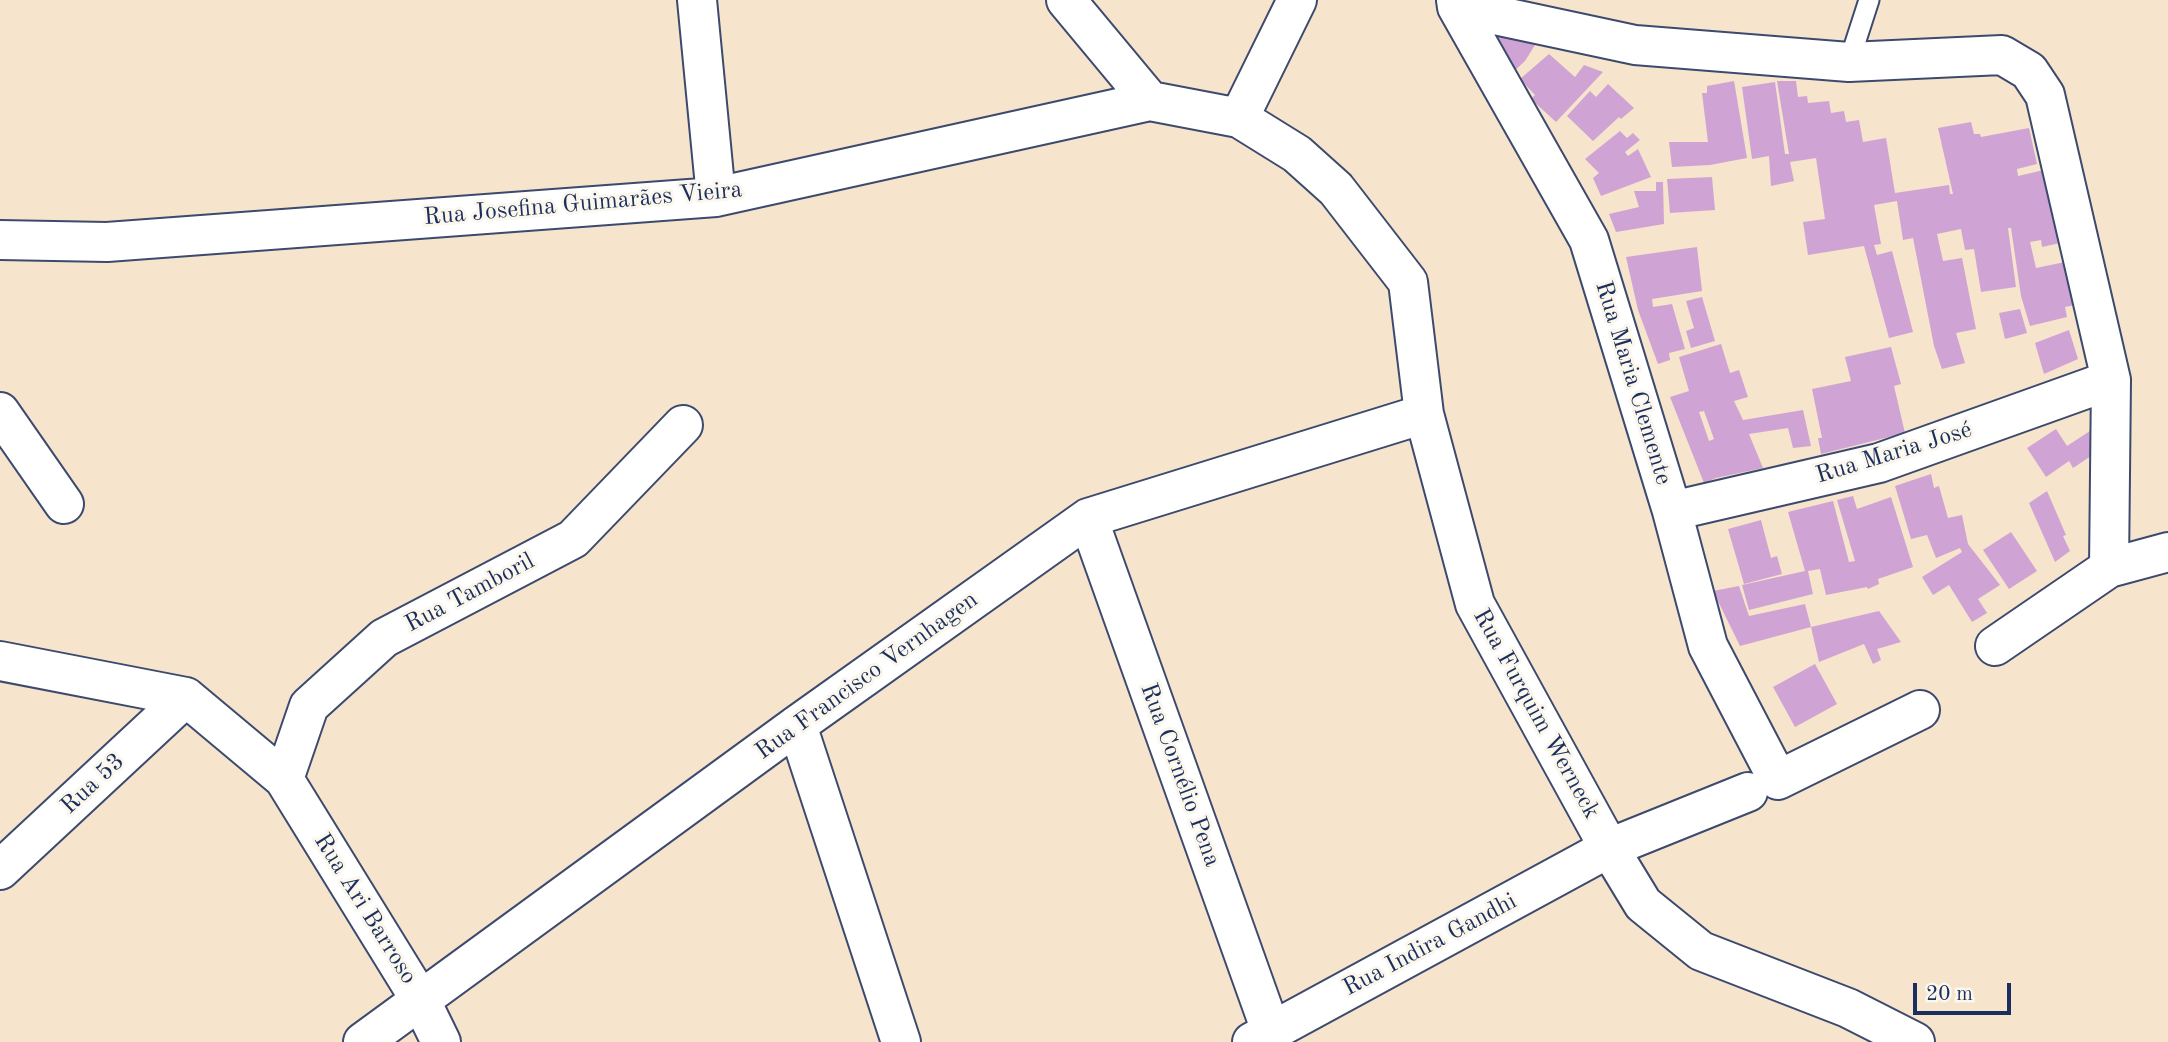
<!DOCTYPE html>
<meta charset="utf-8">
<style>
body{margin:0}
#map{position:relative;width:2168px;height:1042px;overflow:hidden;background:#f6e4cc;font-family:"Old Standard TT",serif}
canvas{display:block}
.scale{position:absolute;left:1913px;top:983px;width:98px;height:32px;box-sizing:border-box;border:4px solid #1b2f5e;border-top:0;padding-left:9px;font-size:21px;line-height:24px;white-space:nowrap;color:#1b2f5e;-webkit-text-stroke:5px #fbf7ec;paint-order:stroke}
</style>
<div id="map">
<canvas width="2168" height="1042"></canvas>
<div class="scale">20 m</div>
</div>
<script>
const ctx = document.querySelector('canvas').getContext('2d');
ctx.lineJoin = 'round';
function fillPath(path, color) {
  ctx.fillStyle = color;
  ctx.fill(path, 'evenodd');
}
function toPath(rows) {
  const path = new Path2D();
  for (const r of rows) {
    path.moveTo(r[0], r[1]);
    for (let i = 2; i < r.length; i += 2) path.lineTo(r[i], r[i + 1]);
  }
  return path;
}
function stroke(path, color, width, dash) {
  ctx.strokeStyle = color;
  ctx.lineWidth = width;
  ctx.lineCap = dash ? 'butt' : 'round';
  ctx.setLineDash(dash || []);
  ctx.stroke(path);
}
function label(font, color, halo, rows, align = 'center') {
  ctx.font = font + ' "Old Standard TT",serif';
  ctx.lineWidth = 6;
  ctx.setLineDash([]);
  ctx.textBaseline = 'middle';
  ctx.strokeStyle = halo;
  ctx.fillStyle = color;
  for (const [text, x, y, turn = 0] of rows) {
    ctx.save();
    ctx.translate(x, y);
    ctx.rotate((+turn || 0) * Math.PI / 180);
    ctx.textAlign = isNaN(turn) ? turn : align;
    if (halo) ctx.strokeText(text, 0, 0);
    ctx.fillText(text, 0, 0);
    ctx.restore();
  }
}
const building = toPath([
 [1482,32,1506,33,1535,45,1525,61,1510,75],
 [1549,54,1575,77,1584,65,1603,72,1556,122,1531,99,1535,95,1520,79],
 [1734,81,1747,158,1710,165,1672,167,1669,142,1708,142,1702,93,1707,93,1707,86],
 [1777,81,1796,81,1798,97,1807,96,1808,103,1829,101,1831,113,1844,111,1846,122,1859,120,1863,142,1886,138,1895,193,1949,185,1950,194,1953,194,1938,128,1971,122,1974,134,1980,134,1981,137,2029,128,2037,164,2017,169,2018,176,2044,170,2060,243,2042,247,2041,240,2030,242,2036,268,2065,262,2075,305,2065,307,2067,317,2030,326,2021,296,2011,228,2008,228,2016,287,1981,292,1974,249,1965,250,1961,229,1937,234,1943,261,1962,258,1976,329,1956,333,1965,363,1942,369,1934,346,1913,238,1903,240,1897,201,1874,205,1881,244,1874,245,1877,255,1892,251,1913,332,1889,338,1864,246,1808,255,1803,222,1825,219,1816,158,1790,162,1794,181,1771,186,1769,156,1752,159,1742,87,1775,82,1785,154,1789,154],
 [1608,84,1634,108,1621,119,1619,117,1593,141,1567,116,1590,91,1596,97],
 [1620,131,1627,138,1633,133,1640,140,1625,152,1628,156,1638,149,1651,177,1601,196,1593,178,1599,173,1585,159],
 [1712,177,1715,210,1670,213,1667,179],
 [1656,182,1663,182,1664,224,1616,232,1609,214,1639,207,1634,191,1656,191],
 [1697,247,1702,291,1652,299,1653,307,1672,304,1685,349,1669,353,1670,360,1658,364,1638,310,1626,257],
 [1702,297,1715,341,1691,348,1686,331,1694,328,1686,301],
 [2020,309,2027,333,2005,339,1999,313],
 [2069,330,2078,359,2044,374,2035,343],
 [1721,344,1730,373,1739,370,1748,397,1734,401,1743,420,1803,410,1811,446,1793,448,1788,428,1749,434,1763,468,1716,478,1704,483,1670,397,1689,391,1679,357],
 [1704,411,1714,439,1709,441,1699,412],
 [1891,347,1901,384,1894,386,1905,433,1821,454,1818,438,1822,438,1812,389,1851,381,1845,357],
 [2056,429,2067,446,2093,429,2094,454,2073,468,2069,461,2046,477,2027,448],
 [1931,474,1934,488,1939,486,1948,518,1962,515,1968,544,2000,585,1978,599,1987,613,1972,622,1949,585,1933,595,1922,577,1962,552,1960,548,1936,558,1927,535,1911,539,1895,486],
 [2047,491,2066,535,2063,536,2070,551,2055,562,2029,503],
 [1853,496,1857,509,1891,497,1913,567,1878,579,1879,584,1868,589,1867,587,1826,595,1820,569,1808,571,1813,594,1749,610,1742,585,1805,571,1788,512,1833,501,1849,562,1855,561,1837,500],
 [1761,520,1771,558,1777,556,1782,574,1744,584,1728,529],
 [2011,532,2037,571,2009,589,1983,550],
 [1739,586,1749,616,1805,604,1811,627,1740,646,1713,591],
 [1879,611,1901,642,1877,649,1881,660,1873,664,1864,644,1819,662,1811,627],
 [1815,664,1837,704,1795,727,1773,687]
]);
const service = toPath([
 [1849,62,1869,0]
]);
const minor = toPath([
 [697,0,716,197],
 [1066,0,1150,101],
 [1456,0,1457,7,1589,240,1672,511,1708,646,1778,780,1920,710],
 [1457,7,1635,45,1849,62,2002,55,2029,71,2045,95,2111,380,2109,568],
 [1239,118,1297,0],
 [0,240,107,242,716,197,1150,101,1239,118,1297,154,1336,189,1408,282,1424,414,1475,604,1609,848,1643,904,1701,951,1848,1008,1915,1042],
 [0,412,64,504],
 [1672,511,1879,463,2111,380],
 [1088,518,1271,1031],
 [1995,646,2109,568,2168,552],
 [0,661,186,697,284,779,421,1001,441,1042],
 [797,725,901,1042],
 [284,779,309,706,384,638,573,539,683,425],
 [0,870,186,697],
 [363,1042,797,725,1088,518,1424,414],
 [1252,1042,1609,848,1748,792]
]);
const streetNames = [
 ["Rua Josefina Guimarães Vieira",583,204,-5],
 ["Rua Maria Clemente",1633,383,73],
 ["Rua Maria José",1894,453,-17],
 ["Rua Tamboril",470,593,-28],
 ["Rua Francisco Vernhagen",867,676,-36],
 ["Rua Furquim Werneck",1536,714,61],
 ["Rua Cornélio Pena",1180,775,70],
 ["Rua 53",93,784,-43],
 ["Rua Ari Barroso",365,909,58],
 ["Rua Indira Gandhi",1430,945,-28]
];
fillPath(building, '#cfa4d4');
stroke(service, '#3c4a6e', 23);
stroke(minor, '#3c4a6e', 42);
stroke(service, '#fff', 19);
stroke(minor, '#fff', 38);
label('24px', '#1b2f5e', '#fbf7ec', streetNames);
</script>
